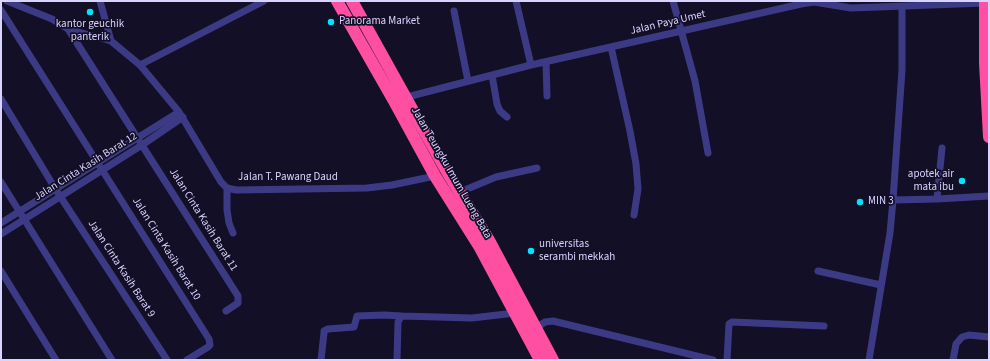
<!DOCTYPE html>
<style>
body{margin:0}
#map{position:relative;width:990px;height:361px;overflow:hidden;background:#130f26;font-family:"Source Sans 3",sans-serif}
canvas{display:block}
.frame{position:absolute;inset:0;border:2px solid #d9d4ff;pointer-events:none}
</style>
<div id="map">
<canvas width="990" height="361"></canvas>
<div class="frame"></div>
</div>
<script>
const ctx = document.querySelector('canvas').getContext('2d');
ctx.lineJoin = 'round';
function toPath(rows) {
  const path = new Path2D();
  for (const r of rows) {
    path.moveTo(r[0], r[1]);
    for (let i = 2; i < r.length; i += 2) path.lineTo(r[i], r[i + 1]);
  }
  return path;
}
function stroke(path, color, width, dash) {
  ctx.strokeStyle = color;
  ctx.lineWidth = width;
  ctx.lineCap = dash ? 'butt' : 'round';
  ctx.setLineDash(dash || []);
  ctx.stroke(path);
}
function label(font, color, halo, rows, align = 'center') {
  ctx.font = font + ' "Source Sans 3",sans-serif';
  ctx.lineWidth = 3.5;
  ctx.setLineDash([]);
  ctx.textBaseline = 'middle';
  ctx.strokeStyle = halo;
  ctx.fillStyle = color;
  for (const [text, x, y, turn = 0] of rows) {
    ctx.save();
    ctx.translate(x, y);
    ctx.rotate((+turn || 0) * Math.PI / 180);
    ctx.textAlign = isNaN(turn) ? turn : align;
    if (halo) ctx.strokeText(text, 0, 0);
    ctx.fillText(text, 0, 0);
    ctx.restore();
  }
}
const street = toPath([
 [7,1,52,19,68,29,111,41],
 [100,1,111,41,140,65,179,112,221,182,227,188,236,190,367,188,392,185,435,176],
 [516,1,531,65],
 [673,1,695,81,708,153],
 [1,10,209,339,210,345,208,347,187,360],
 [454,11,468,81],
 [68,29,238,296,238,303,226,311],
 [611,47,630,131,636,164,638,189,634,215],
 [546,62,547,96],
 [140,65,264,1],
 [492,75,497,104,500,111,507,117],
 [407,97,531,65,801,4,814,2,851,8,985,3],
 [1,99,56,190,167,360],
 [1,182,112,360],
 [227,188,227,210,229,223,233,233],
 [460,192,496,177,537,168],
 [937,199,942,148],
 [893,200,937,199,989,196],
 [1,223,179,112],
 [1,234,142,145,183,117],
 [1,271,56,360],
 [818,271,881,285],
 [536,328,545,322,553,321,713,360],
 [321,360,324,333,324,331,328,329,354,327,357,316,384,315,402,316],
 [397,360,398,322,399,320,402,316,472,318,515,313],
 [727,360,729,324,732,322,824,326],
 [869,360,890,233,893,200,902,70,902,7],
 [953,360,956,344,962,337,969,335,989,337]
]);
const highway = toPath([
 [337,1,394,101,435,176,479,246,540,360],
 [352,1,446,170,490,242,553,360],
 [985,1,985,63,989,137]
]);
const markers = [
 [90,12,4,"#00e5ff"],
 [331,22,4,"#00e5ff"],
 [962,181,4,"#00e5ff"],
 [860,202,4,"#00e5ff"],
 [531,251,4,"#00e5ff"]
];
const poiNames = [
 ["Panorama Market",339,22],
 ["kantor geuchik",90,25,"center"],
 ["panterik",90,38,"center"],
 ["apotek air",954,175,"right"],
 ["mata ibu",954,188,"right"],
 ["MIN 3",868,202],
 ["universitas",539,245],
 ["serambi mekkah",539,258]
];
const streetNames = [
 ["Jalan Paya Umet",668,23,-13],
 ["Jalan Cinta Kasih Barat 12",86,167,-32],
 ["Jalan Teungku Imum Lueng Bata",451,173,60],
 ["Jalan T. Pawang Daud",288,178],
 ["Jalan Cinta Kasih Barat 11",203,220,58],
 ["Jalan Cinta Kasih Barat 10",166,249,58],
 ["Jalan Cinta Kasih Barat 9",121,269,57]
];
stroke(street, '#3d3a85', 7);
stroke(highway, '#ff4fa3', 12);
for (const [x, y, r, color] of markers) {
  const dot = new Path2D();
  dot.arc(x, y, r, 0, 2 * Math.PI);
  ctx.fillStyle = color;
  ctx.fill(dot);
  stroke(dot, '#130f26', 1.5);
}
label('11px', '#d9d4ff', '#130f26', poiNames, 'left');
label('11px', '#d9d4ff', '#130f26', streetNames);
</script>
